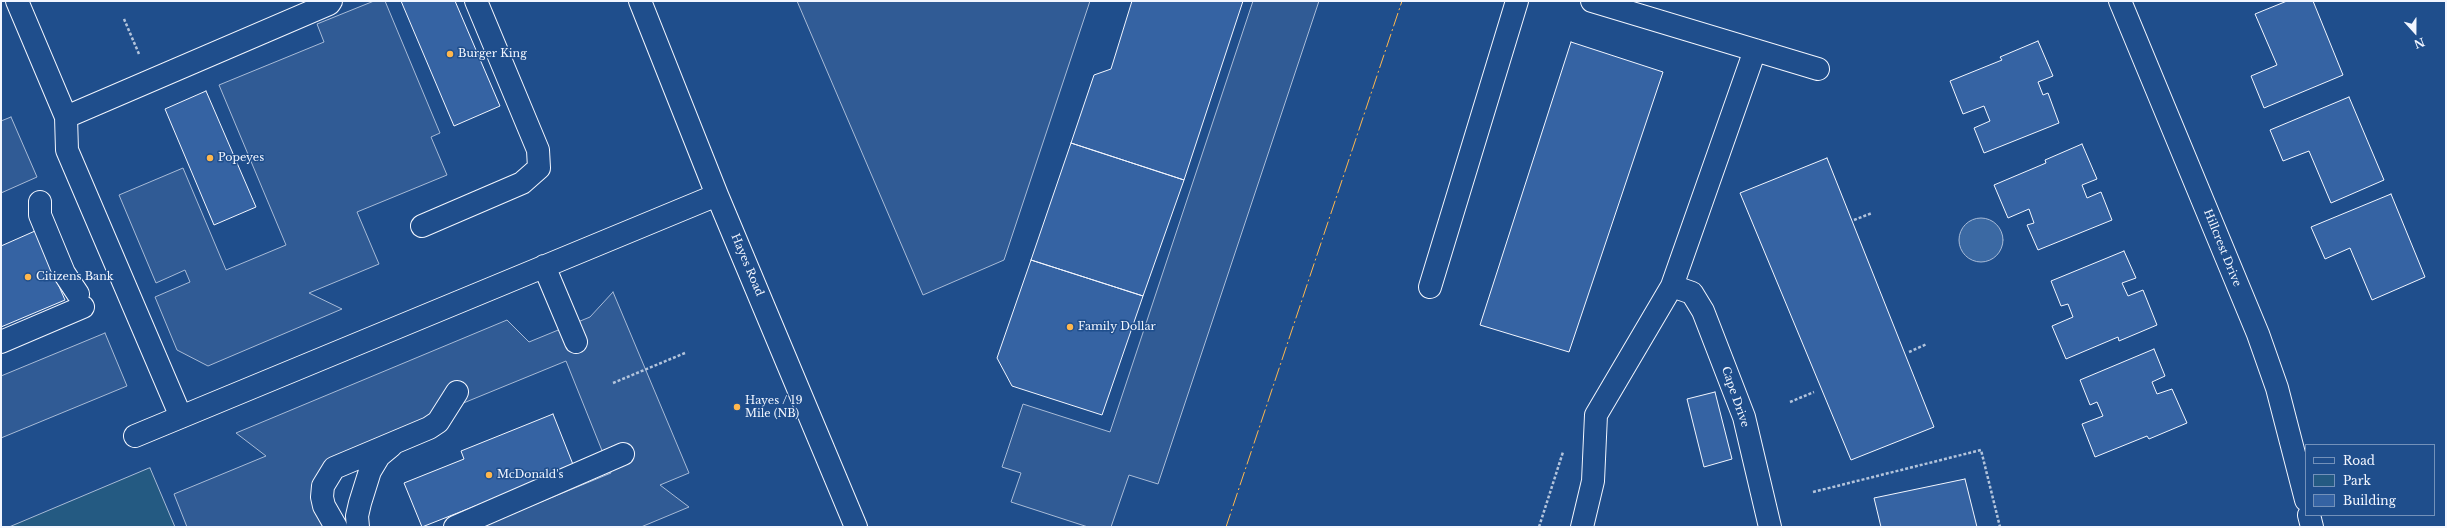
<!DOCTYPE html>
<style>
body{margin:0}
#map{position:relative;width:2447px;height:528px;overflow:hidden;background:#1f4e8c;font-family:"Libre Baskerville",serif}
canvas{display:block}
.frame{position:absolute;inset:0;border:2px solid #f2f6ff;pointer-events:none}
.legend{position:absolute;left:2305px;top:444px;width:130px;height:72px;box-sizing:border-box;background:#1f4e8c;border:1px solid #7391ba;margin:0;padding:5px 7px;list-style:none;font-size:12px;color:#f2f6ff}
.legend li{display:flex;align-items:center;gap:8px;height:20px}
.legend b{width:20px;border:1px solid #7391ba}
.north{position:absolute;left:2395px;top:12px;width:40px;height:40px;-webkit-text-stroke:3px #1f4e8c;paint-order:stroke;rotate:159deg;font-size:11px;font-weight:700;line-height:16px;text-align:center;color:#f2f6ff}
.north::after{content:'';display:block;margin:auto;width:14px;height:18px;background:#f2f6ff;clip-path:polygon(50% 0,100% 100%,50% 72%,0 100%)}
</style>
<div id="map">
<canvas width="2447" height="528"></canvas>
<div class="frame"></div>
<ul class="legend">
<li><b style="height:5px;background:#1f4e8c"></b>Road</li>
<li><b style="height:11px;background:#245a82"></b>Park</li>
<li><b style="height:11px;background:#3563a3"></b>Building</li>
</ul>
<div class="north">N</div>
</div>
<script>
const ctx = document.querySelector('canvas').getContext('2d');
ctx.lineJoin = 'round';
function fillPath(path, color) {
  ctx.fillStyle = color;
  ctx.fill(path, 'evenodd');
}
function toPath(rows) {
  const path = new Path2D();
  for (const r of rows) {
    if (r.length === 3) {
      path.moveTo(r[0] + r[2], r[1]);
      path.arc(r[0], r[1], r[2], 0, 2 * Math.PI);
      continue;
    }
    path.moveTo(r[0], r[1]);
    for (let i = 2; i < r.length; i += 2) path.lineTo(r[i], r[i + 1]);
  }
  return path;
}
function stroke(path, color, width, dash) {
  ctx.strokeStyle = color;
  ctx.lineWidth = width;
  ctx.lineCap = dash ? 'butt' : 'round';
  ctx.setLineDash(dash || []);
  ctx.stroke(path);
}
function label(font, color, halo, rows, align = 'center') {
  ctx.font = font + ' "Libre Baskerville",serif';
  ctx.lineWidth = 3;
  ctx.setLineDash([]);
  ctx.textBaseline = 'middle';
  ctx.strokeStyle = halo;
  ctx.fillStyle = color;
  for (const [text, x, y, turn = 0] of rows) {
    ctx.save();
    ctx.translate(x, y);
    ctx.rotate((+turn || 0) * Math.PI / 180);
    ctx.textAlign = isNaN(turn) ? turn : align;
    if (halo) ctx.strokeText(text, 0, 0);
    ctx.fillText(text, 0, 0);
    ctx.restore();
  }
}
const green = toPath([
 [150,468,175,527,9,527,149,468,150,468]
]);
const parking = toPath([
 [374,1,385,1,440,133,431,137,447,175,357,212,379,264,309,293,342,309,208,366,177,350,155,297,190,282,185,270,156,283,119,195,183,168,226,270,286,245,219,85,324,42,317,24,374,1],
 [797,1,1090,1,1004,260,923,295,797,1],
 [1253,1,1319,1,1158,484,1129,475,1111,527,1088,527,1011,502,1021,473,1002,467,1023,404,1110,432,1253,1],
 [11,117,37,177,1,193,1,121,11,117],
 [613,292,689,473,660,485,689,507,641,527,480,527,611,473,566,361,334,456,325,527,187,527,174,494,266,456,236,433,507,320,529,342,590,317,613,292],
 [105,333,127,386,1,438,1,376,105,333]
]);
const water = toPath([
 [1981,240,22]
]);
const building = toPath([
 [401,1,455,1,500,106,454,126,401,1],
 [1132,1,1243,1,1184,180,1071,143,1094,75,1111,69,1132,1],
 [2287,1,2313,1,2343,75,2264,108,2251,76,2277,65,2255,14,2287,1],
 [2038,41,2053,76,2038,82,2043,95,2048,93,2059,123,1984,153,1974,128,1990,121,1984,106,1963,114,1950,81,2002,60,2000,57,2038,41],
 [1571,42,1663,72,1569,352,1480,325,1571,42],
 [206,91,256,207,214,225,165,109,206,91],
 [2349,97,2384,180,2331,203,2309,151,2283,161,2270,130,2349,97],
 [1071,143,1184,180,1143,296,1031,260,1071,143],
 [2082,144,2097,179,2082,185,2087,198,2101,192,2112,220,2038,250,2027,225,2034,223,2029,209,2008,218,1994,185,2046,163,2045,160,2082,144],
 [1827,158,1934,427,1851,460,1740,193,1827,158],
 [2391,194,2425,277,2372,300,2350,248,2325,259,2311,227,2391,194],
 [35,231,65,300,1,327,1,246,35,231],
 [2124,251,2136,278,2122,283,2128,296,2143,290,2157,325,2119,341,2118,337,2066,359,2052,326,2073,317,2068,304,2061,306,2051,281,2124,251],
 [1031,260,1143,296,1102,415,1012,386,997,358,1031,260],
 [2154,349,2165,376,2152,382,2157,394,2172,389,2187,423,2149,439,2147,436,2095,457,2082,424,2103,416,2097,402,2090,405,2080,380,2154,349],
 [1715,392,1732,459,1704,467,1687,399,1715,392],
 [553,414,574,467,422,527,404,483,464,459,461,451,553,414],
 [1965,479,1977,527,1881,527,1874,498,1965,479]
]);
const path = toPath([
 [124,19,139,54],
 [1854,220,1872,213],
 [1909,352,1927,344],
 [613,383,685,353],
 [1790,402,1814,392],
 [1813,492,1981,450,2000,527],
 [1539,527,1563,452]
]);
const minor = toPath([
 [17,1,66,117,67,150,181,417],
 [640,1,717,195,856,527],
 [1592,1,1818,69],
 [2120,1,2258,334,2277,388,2306,500],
 [66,117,329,4,331,1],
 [40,202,40,215,64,273,78,294],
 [422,226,522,183,539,168,538,150,476,1],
 [544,266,576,342],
 [1672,286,1692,293,1703,311,1744,417,1770,527],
 [1430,287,1517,1],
 [1,342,83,307],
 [135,436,717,195],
 [2309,515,2312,527],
 [336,527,324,506,322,497,323,486,334,468,429,428,438,422,457,392],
 [358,527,357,516,360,503,370,471,379,456,391,446],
 [455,527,623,454],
 [1582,527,1593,481,1596,415,1672,286,1755,50]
]);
const power = toPath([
 [1226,527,1402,1]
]);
const markers = [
 [450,54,4,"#ffb74d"],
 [210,158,4,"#ffb74d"],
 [28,277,4,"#ffb74d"],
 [1070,327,4,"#ffb74d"],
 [737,407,4,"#ffb74d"],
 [489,475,4,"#ffb74d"]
];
const poiNames = [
 ["Burger King",458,54],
 ["Popeyes",218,158],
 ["Citizens Bank",36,277],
 ["Family Dollar",1078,327],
 ["Hayes / 19",745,401],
 ["Mile (NB)",745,414],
 ["McDonald's",497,475]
];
const streetNames = [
 ["Hillcrest Drive",2222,248,68],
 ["Hayes Road",747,265,67],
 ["Cape Drive",1735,397,71]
];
fillPath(green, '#245a82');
stroke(green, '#a8bbd7', 1);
fillPath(parking, '#305b95');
stroke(parking, '#a8bbd7', 1);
fillPath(water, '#3b69a3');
stroke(water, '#a8bbd7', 1);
fillPath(building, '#3563a3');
stroke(building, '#f2f6ff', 1);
stroke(minor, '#f2f6ff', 24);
stroke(path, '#b3c4dc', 2.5, [3, 2]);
stroke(minor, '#1f4e8c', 22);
stroke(power, '#ffb74d', 1, [14, 3, 2, 3]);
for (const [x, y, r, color] of markers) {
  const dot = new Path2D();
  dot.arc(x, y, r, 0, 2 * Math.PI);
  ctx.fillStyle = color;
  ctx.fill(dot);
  stroke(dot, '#1f4e8c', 1.5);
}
label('11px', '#f2f6ff', '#1f4e8c', poiNames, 'left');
label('11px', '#f2f6ff', '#1f4e8c', streetNames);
</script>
